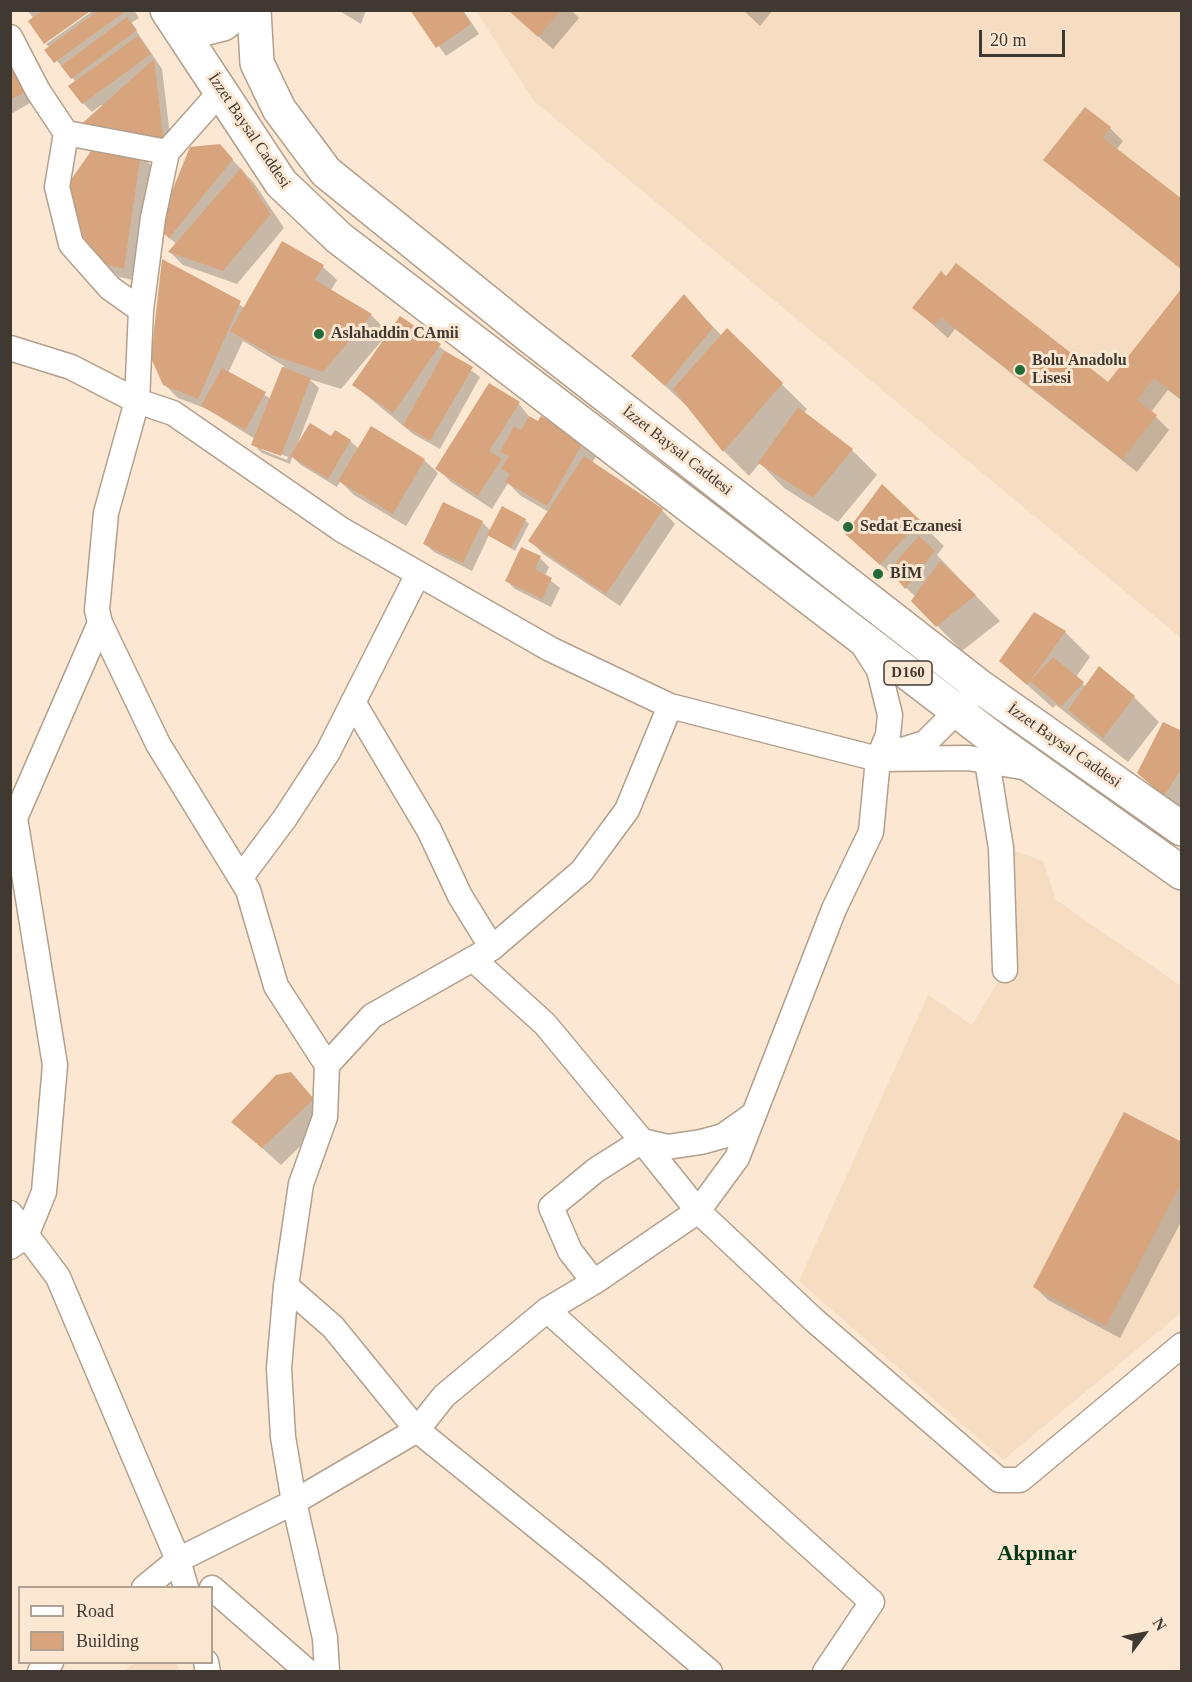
<!DOCTYPE html>
<meta charset="utf-8">
<style>
body{margin:0}
#map{position:relative;width:1192px;height:1682px;overflow:hidden;background:#fbe7d2;font-family:"Times New Roman",serif}
canvas{display:block}
.frame{position:absolute;inset:0;border:12px solid #403931;pointer-events:none}
.legend{position:absolute;left:18px;top:1586px;width:195px;height:78px;box-sizing:border-box;background:#fbe7d2;border:2px solid #b0a192;margin:0;padding:8px 10px;list-style:none;font-size:18px;color:#403931}
.legend li{display:flex;align-items:center;gap:12px;height:30px}
.legend b{width:30px;border:2px solid #b0a192}
.north{position:absolute;left:1114px;top:1604px;width:60px;height:60px;-webkit-text-stroke:4px #fbe7d2;paint-order:stroke;rotate:58deg;font-size:16px;font-weight:700;line-height:24px;text-align:center;color:#403931}
.north::after{content:'';display:block;margin:auto;width:21px;height:27px;background:#403931;clip-path:polygon(50% 0,100% 100%,50% 72%,0 100%)}
.scale{position:absolute;left:979px;top:30px;width:86px;height:27px;box-sizing:border-box;border:3px solid #403931;border-top:0;padding-left:8px;font-size:18px;line-height:21px;white-space:nowrap;color:#403931;-webkit-text-stroke:4px #fbe7d2;paint-order:stroke}
</style>
<div id="map">
<canvas width="1192" height="1682"></canvas>
<div class="frame"></div>
<ul class="legend">
<li><b style="height:8px;background:#fff"></b>Road</li>
<li><b style="height:16px;background:#d7a47d"></b>Building</li>
</ul>
<div class="north">N</div>
<div class="scale">20 m</div>
</div>
<script>
const ctx = document.querySelector('canvas').getContext('2d');
ctx.lineJoin = 'round';
function fillPath(path, color) {
  ctx.fillStyle = color;
  ctx.fill(path, 'evenodd');
}
function toPath(rows) {
  const path = new Path2D();
  for (const r of rows) {
    path.moveTo(r[0], r[1]);
    for (let i = 2; i < r.length; i += 2) path.lineTo(r[i], r[i + 1]);
  }
  return path;
}
function stroke(path, color, width, dash) {
  ctx.strokeStyle = color;
  ctx.lineWidth = width;
  ctx.lineCap = dash ? 'butt' : 'round';
  ctx.setLineDash(dash || []);
  ctx.stroke(path);
}
function label(font, color, halo, rows, align = 'center') {
  ctx.font = font + ' "Times New Roman",serif';
  ctx.lineWidth = 6;
  ctx.setLineDash([]);
  ctx.textBaseline = 'middle';
  ctx.strokeStyle = halo;
  ctx.fillStyle = color;
  for (const [text, x, y, turn = 0] of rows) {
    ctx.save();
    ctx.translate(x, y);
    ctx.rotate((+turn || 0) * Math.PI / 180);
    ctx.textAlign = isNaN(turn) ? turn : align;
    if (halo) ctx.strokeText(text, 0, 0);
    ctx.fillText(text, 0, 0);
    ctx.restore();
  }
}
const built = toPath([
 [476,11,1181,11,1181,638,534,101],
 [1001,846,1043,861,1056,900,1181,986,1181,1313,1003,1460,799,1281,928,995,972,1025,1005,970],
 [135,1663,176,1663,180,1671,124,1671]
]);
const shadow = toPath([
 [27,10,89,10,34,19],
 [94,10,134,10,139,18,131,23,162,69,172,152,101,105,92,112,83,103,76,82,47,50,50,48,46,44],
 [338,10,366,10,361,24],
 [412,10,463,10,479,34,446,56],
 [508,10,571,10,579,18,553,49],
 [743,10,773,10,760,26],
 [10,50,37,99,11,114,10,113],
 [1110,128,1123,141,1116,150,1182,201,1182,270,1045,160],
 [140,155,154,168,137,281,119,277,105,263],
 [228,155,254,183,284,228,237,284,183,265,170,252,177,244,168,237],
 [163,262,245,308,323,267,337,280,331,290,371,315,390,334,401,318,480,377,440,449,413,434,354,385,385,340,383,339,341,389,309,379,319,388,298,443,332,438,350,441,359,449,424,460,438,473,406,526,354,495,340,481,337,487,301,465,292,457,290,464,262,453,253,444,255,439,207,409,178,398,164,384],
 [243,341,284,366,271,399,228,373],
 [262,447,288,457,287,460,262,450],
 [941,273,1108,384,1182,290,1182,401,1168,390,1151,412,1169,430,1137,472,955,329,948,338,914,308],
 [684,296,722,336,727,331,807,409,804,413,852,450,877,475,838,522,784,488,760,463,749,476,724,451,692,411,633,356],
 [519,404,531,419,583,442,597,455,592,463,662,510,675,524,620,606,543,554,530,540,549,512,521,496,508,483,492,509,451,482,437,468],
 [882,486,944,546,937,555,1000,621,962,651,913,601,916,597,847,534],
 [525,520,529,524,515,551,489,535,472,571,434,552,425,544,482,522,491,531],
 [540,558,549,567,545,576,560,588,551,607,515,589,506,580],
 [1065,632,1090,657,1076,677,1086,687,1134,697,1159,722,1128,762,1056,705,1053,708,1001,661],
 [1182,733,1182,813,1138,772],
 [290,1074,330,1117,281,1165,233,1122],
 [1182,1144,1182,1220,1120,1338,1048,1300,1035,1287]
]);
const building = toPath([
 [43,10,92,10,44,44,28,21],
 [99,10,127,10,54,63,44,50],
 [410,10,462,10,471,24,436,48],
 [508,10,561,10,538,37],
 [127,17,137,30,71,79,61,66],
 [138,36,151,54,82,104,68,86],
 [154,59,164,144,77,128],
 [10,64,29,90,10,100],
 [1085,107,1111,127,1102,137,1182,199,1182,269,1043,160],
 [96,144,141,153,124,269,104,264,73,224,70,181],
 [220,144,233,159,169,238,157,228,190,147],
 [241,168,271,214,223,271,168,252],
 [282,241,324,265,315,280,372,314,323,372,272,355,230,331],
 [162,259,241,301,198,399,163,385,151,358],
 [956,263,1108,382,1182,288,1182,399,1154,378,1137,400,1157,415,1122,459,941,317,934,325,912,308,941,271,946,276],
 [684,294,713,328,665,386,631,356],
 [400,316,441,344,393,413,352,385],
 [727,328,783,383,723,452,673,389],
 [445,351,473,367,430,441,403,425],
 [282,367,311,378,281,456,251,445],
 [222,368,266,392,245,430,201,406],
 [489,383,520,402,489,451,502,459,478,496,435,469],
 [798,407,853,449,813,498,758,463],
 [529,416,538,421,541,416,584,441,547,506,505,482,510,474,501,469,509,456,500,452,514,426,521,430],
 [310,423,331,436,335,430,351,440,328,479,290,456],
 [371,426,425,459,393,514,338,481],
 [584,456,663,509,606,594,528,541],
 [882,484,920,520,880,565,845,534],
 [443,502,483,521,463,563,423,544],
 [502,506,526,519,511,548,487,535],
 [919,536,935,551,905,589,892,573,898,559],
 [521,547,541,556,535,569,552,578,542,599,505,581],
 [940,561,976,595,936,627,911,601],
 [1034,612,1066,631,1030,681,1053,657,1084,682,1061,707,1030,681,1027,685,999,661],
 [1099,666,1135,696,1103,738,1068,710],
 [1163,722,1182,731,1182,768,1164,796,1137,773],
 [291,1072,314,1099,262,1148,231,1122,276,1075],
 [1124,1112,1182,1142,1182,1181,1106,1326,1033,1287]
]);
const minor = toPath([
 [10,37,38,91,66,133],
 [141,310,110,288,71,244,57,187,66,133,167,152],
 [10,348,71,367,137,401,173,413,342,530,550,649,670,706,878,759,968,758,1028,768],
 [100,623,158,744,248,890,276,986,327,1065],
 [353,702,429,830,460,896,492,948],
 [896,752,925,743,968,700],
 [987,761,1001,848,1005,970],
 [10,809,15,818,55,1065,44,1192,26,1236,10,1247],
 [15,818,100,623,97,610,106,513,137,401,141,310,153,218,167,152,222,90],
 [241,877,285,818,328,752,418,574],
 [473,959,545,1024,642,1141,596,1170,551,1207,570,1251,594,1282],
 [642,1141,698,1211,814,1320,999,1480,1020,1480,1182,1345],
 [642,1141,667,1147,701,1142,723,1136,754,1114],
 [10,1213,58,1277,178,1560,186,1588],
 [286,1286,333,1327,417,1430,593,1572,710,1672],
 [547,1310,872,1602,825,1672],
 [144,1588,178,1560,294,1502,417,1430,444,1396,547,1310,594,1282,698,1211,737,1158,834,909,871,832,878,759,888,735,890,715,879,670,863,645],
 [212,1588,308,1672],
 [206,1662,208,1672],
 [40,1672,51,1662],
 [327,1672,325,1638,294,1502,283,1437,279,1368,286,1286,301,1184,325,1117,327,1065,372,1016,492,948,582,871,627,810,670,706]
]);
const primary = toPath([
 [167,10,281,183,339,238,999,743,1182,873],
 [254,10,257,63,279,109,326,172,528,335,979,686,1182,829],
 [169,12,175,19,190,26,207,28,223,24,241,10]
]);
const markers = [
 [319,334,6,"#226b39"],
 [1020,370,6,"#226b39"],
 [848,527,6,"#226b39"],
 [878,574,6,"#226b39"]
];
const shields = [
 [908,673,48]
];
const shieldNames = [
 ["D160",908,673]
];
const streetNames = [
 ["İzzet Baysal Caddesi",249,131,56],
 ["İzzet Baysal Caddesi",677,451,38],
 ["İzzet Baysal Caddesi",1064,746,35]
];
const poiNames = [
 ["Aslahaddin CAmii",331,334],
 ["Bolu Anadolu",1032,361],
 ["Lisesi",1032,379],
 ["Sedat Eczanesi",860,527],
 ["BİM",890,574]
];
const districtNames = [
 ["Akpınar",1037,1554]
];
fillPath(built, '#f6ddc2');
fillPath(shadow, '#0003');
fillPath(building, '#d7a47d');
stroke(minor, '#b2a08d', 27);
stroke(primary, '#b2a08d', 36);
stroke(minor, '#fff', 24);
stroke(primary, '#fff', 33);
for (const [x, y, r, color] of markers) {
  const dot = new Path2D();
  dot.arc(x, y, r, 0, 2 * Math.PI);
  ctx.fillStyle = color;
  ctx.fill(dot);
  stroke(dot, '#fbe7d2', 2);
}
for (const [x, y, w] of shields) {
  const box = new Path2D();
  box.roundRect(x - w / 2, y - 12, w, 24, 4.5);
  ctx.fillStyle = '#fbe7d2';
  ctx.fill(box);
  stroke(box, '#403931', 1.5);
}
label('bold 15px', '#403931', null, shieldNames);
label('16px', '#403931', '#fbe7d2', streetNames);
label('bold 16px', '#403931', '#fbe7d2', poiNames, 'left');
label('bold 22px', '#033917', '#fbe7d2', districtNames);
</script>
